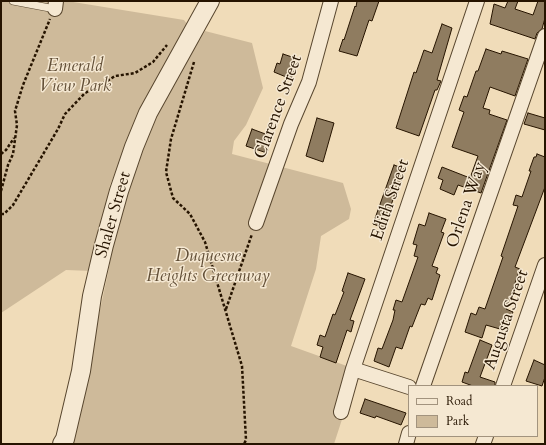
<!DOCTYPE html>
<style>
body{margin:0}
#map{position:relative;width:546px;height:445px;overflow:hidden;background:#f0dcb9;font-family:Cardo,serif}
canvas{display:block}
.frame{position:absolute;inset:0;border:2px solid #261400;pointer-events:none}
.legend{position:absolute;left:408px;top:385px;width:130px;height:52px;box-sizing:border-box;background:#f5e8d2;border:1px solid #a2937e;margin:0;padding:5px 7px;list-style:none;font-size:12px;color:#261400}
.legend li{display:flex;align-items:center;gap:8px;height:20px}
.legend b{width:20px;border:1px solid #a2937e}
</style>
<div id="map">
<canvas width="546" height="445"></canvas>
<div class="frame"></div>
<ul class="legend">
<li><b style="height:5px;background:#f5e8d2"></b>Road</li>
<li><b style="height:11px;background:#ceba9a"></b>Park</li>
</ul>
</div>
<script>
const ctx = document.querySelector('canvas').getContext('2d');
ctx.lineJoin = 'round';
function fillPath(path, color) {
  ctx.fillStyle = color;
  ctx.fill(path, 'evenodd');
}
function toPath(rows) {
  const path = new Path2D();
  for (const r of rows) {
    path.moveTo(r[0], r[1]);
    for (let i = 2; i < r.length; i += 2) path.lineTo(r[i], r[i + 1]);
  }
  return path;
}
function stroke(path, color, width, dash) {
  ctx.strokeStyle = color;
  ctx.lineWidth = width;
  ctx.lineCap = dash ? 'butt' : 'round';
  ctx.setLineDash(dash || []);
  ctx.stroke(path);
}
function label(font, color, halo, rows, align = 'center') {
  ctx.font = font + ' Cardo,serif';
  ctx.lineWidth = 3;
  ctx.setLineDash([]);
  ctx.textBaseline = 'middle';
  ctx.strokeStyle = halo;
  ctx.fillStyle = color;
  for (const [text, x, y, turn = 0] of rows) {
    ctx.save();
    ctx.translate(x, y);
    ctx.rotate((+turn || 0) * Math.PI / 180);
    ctx.textAlign = isNaN(turn) ? turn : align;
    if (halo) ctx.strokeText(text, 0, 0);
    ctx.fillText(text, 0, 0);
    ctx.restore();
  }
}
const green = toPath([
 [1,1,67,1,184,20,187,24,144,102,110,185,92,271,66,270,1,313],
 [205,31,252,43,263,88,246,125,234,141,232,154,343,183,351,209,349,219,321,236,316,269,291,346,358,370,334,444,71,444,108,273,116,231,148,130,196,43,197,44]
]);
const building = toPath([
 [357,1,379,1,372,21,369,20,357,56,339,51,343,39,344,40,355,6,356,7,357,1],
 [508,1,518,1,515,9,533,15,538,1,545,1,545,18,542,29,537,33,535,39,490,24,494,4,505,8,508,1],
 [442,24,452,28,437,80,441,81,437,90,435,90,419,136,396,128,414,72,416,73,424,50,432,53,442,24],
 [486,49,501,54,502,51,528,59,515,96,490,87,483,108,490,110,489,114,507,120,481,193,458,185,454,195,440,189,443,180,438,178,442,167,470,178,478,156,452,147,464,112,459,110,464,96,467,97,476,71,478,71,486,49],
 [283,54,298,59,291,79,274,72,277,63,280,64,283,54],
 [528,113,545,118,545,130,524,124,528,113],
 [317,118,334,123,323,162,306,156,317,118],
 [252,129,268,135,266,143,270,144,267,153,246,146,252,129],
 [537,154,545,157,545,187,515,267,520,269,506,309,513,312,508,324,502,322,500,329,486,325,482,338,465,332,471,313,476,315,479,307,485,309,503,257,501,256,518,206,513,205,516,195,522,197,531,171,529,171,534,157,536,157,537,154],
 [394,165,405,169,397,194,395,193,384,228,373,224,394,165],
 [429,213,446,219,441,232,444,233,432,266,438,268,436,273,440,275,432,300,428,298,425,305,421,304,412,327,410,326,402,349,396,347,389,367,374,361,378,348,382,349,393,320,395,310,393,310,396,300,402,302,418,257,414,256,417,245,413,244,419,224,425,226,429,213],
 [348,273,365,279,350,320,354,321,351,332,347,330,336,363,320,357,323,347,317,345,320,335,325,337,333,314,335,315,344,292,342,291,348,273],
 [480,340,492,345,480,377,495,382,495,386,473,386,462,382,465,372,468,373,480,340],
 [534,360,545,365,545,377,542,386,526,381,534,360],
 [365,399,406,413,401,425,376,416,375,418,360,413,365,399]
]);
const path = toPath([
 [194,62,171,139,166,172,173,198,190,214,205,242,242,366,246,440,244,444],
 [1,154,6,150,14,138],
 [1,191,8,165,13,154,17,125,15,111,23,85,50,19],
 [1,214,4,214,13,205,58,129,65,114,85,93,99,86,115,76,135,73,153,62,167,45],
 [226,309,252,234]
]);
const service = toPath([
 [13,1,55,9]
]);
const minor = toPath([
 [55,9,56,1],
 [256,223,291,124,309,82,331,1],
 [353,369,409,387],
 [423,386,545,36],
 [503,386,545,265],
 [341,412,353,369,477,1],
 [406,444,409,433],
 [483,444,486,436]
]);
const tertiary = toPath([
 [62,444,65,439,81,371,92,296,104,245,119,191,134,147,148,113,210,1]
]);
const parkNames = [
 ["Emerald",75,67],
 ["View Park",75,87],
 ["Duquesne",208,257],
 ["Heights Greenway",208,277]
];
const streetNames = [
 ["Clarence Street",279,107,-70],
 ["Edith Street",391,200,-71],
 ["Orlena Way",467,205,-71],
 ["Shaler Street",114,215,-74],
 ["Augusta Street",507,320,-71]
];
fillPath(green, '#ceba9a');
fillPath(building, '#8f7c60');
stroke(building, '#261400', 1);
stroke(service, '#58462e', 8);
stroke(minor, '#58462e', 16);
stroke(tertiary, '#58462e', 20);
stroke(path, '#261400', 2.5, [3, 2]);
stroke(service, '#f5e8d2', 7);
stroke(minor, '#f5e8d2', 14);
stroke(tertiary, '#f5e8d2', 18);
label('italic 17px', '#614e36', '#f5e8d2', parkNames);
label('17px', '#261400', '#f5e8d2', streetNames);
</script>
